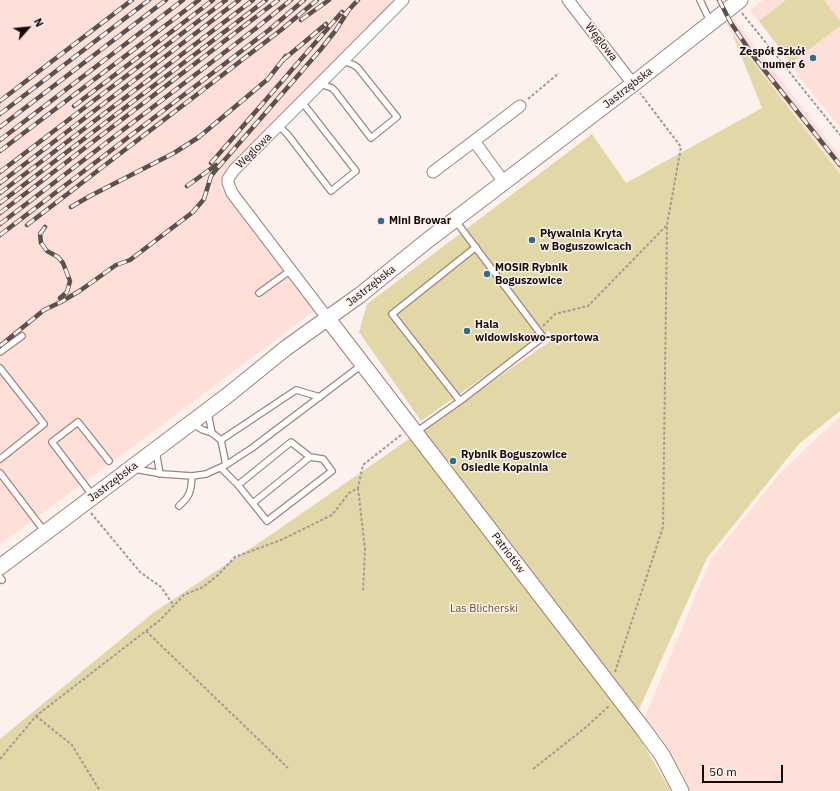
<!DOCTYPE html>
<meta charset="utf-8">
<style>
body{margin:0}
#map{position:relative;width:840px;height:791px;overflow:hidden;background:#fdf1ee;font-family:"IBM Plex Sans",sans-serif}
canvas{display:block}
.north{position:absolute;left:8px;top:8px;width:40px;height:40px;-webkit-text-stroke:3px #fdf1ee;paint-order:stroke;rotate:63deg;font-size:11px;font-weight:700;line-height:16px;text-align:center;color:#150c0a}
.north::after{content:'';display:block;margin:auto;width:14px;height:18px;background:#150c0a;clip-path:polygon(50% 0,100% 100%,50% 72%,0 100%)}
.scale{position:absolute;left:702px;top:765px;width:81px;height:18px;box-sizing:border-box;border:2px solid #150c0a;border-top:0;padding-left:5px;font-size:12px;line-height:14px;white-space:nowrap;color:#150c0a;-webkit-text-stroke:3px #fdf1ee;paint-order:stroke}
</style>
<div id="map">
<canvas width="840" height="791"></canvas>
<div class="north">N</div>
<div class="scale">50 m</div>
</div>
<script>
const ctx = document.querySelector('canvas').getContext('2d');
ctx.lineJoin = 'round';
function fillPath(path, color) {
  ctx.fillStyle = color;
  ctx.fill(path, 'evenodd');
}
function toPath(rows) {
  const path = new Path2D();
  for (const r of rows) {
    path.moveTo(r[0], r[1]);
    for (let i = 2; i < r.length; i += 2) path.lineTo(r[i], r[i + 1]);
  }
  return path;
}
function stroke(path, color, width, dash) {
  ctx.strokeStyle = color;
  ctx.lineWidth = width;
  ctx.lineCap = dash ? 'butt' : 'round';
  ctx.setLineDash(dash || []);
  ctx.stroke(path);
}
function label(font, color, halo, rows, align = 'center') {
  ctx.font = font + ' "IBM Plex Sans",sans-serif';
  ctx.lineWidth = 3;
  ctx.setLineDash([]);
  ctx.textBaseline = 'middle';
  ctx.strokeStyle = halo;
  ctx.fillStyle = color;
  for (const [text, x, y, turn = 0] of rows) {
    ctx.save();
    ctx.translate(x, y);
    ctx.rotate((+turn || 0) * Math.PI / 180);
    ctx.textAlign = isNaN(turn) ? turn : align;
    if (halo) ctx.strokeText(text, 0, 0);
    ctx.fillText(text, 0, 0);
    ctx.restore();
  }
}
const built = toPath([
 [0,0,391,0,392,2,242,156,219,186,314,311,123,454,0,544],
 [763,0,840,0,840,128,789,64,783,52,750,10],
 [733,18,840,156,840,174,743,49,725,22],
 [840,416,840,791,690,791,682,773,645,716,711,559,779,474]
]);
const green = toPath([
 [786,0,824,0,840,21,840,26,791,63,759,21],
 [732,33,743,49,840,174,840,411,799,444,707,558,632,725,671,791,0,791,0,739,154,612,269,536,552,340,549,331,421,421,359,332,367,304,592,134,626,183,762,108]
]);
const path = toPath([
 [742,13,840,135],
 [528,99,559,73],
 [543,326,555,314,588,306,666,226],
 [358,488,365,549,363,592],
 [91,513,140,572,161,587,174,606],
 [146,631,288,768],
 [615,672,663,527,667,225,681,147,640,93],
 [36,716,72,745,100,791],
 [0,759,36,716,160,620,184,595,203,587,218,575,235,557,281,540,332,515,349,493,358,488,363,465,401,435],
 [533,769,585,728,609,706]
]);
const lane = toPath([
 [700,0,710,21],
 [320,84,332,88,335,91,371,138,397,117,358,68,354,65,343,61],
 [279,126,288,135,331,191,356,171,302,102],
 [259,293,291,270],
 [0,352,22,336],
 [0,368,44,424,0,459],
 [460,401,392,314,476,247],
 [192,424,203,430,212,433],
 [416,432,460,401,543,337,455,220],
 [221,440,296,390,320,397],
 [156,451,160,474],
 [226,465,252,448,363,364],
 [221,468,238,485,267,521,332,471,323,459,310,457,291,442,238,485],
 [134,469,163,474,192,476,206,474,226,465,221,440,212,433,208,413],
 [0,473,45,532],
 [93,496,52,442,78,422,109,461],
 [253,503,310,457],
 [179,506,186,499,189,494,191,487,192,476],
 [0,577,2,580]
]);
const street = toPath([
 [568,0,633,84],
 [433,172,474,141],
 [504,182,474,141,520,106],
 [328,319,232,193,228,183,228,179,234,170,403,0]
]);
const secondary = toPath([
 [328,319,643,729,662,755,681,791],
 [0,567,228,395,286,348,360,295,428,240,633,84,740,0]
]);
const rail = toPath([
 [719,0,731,23,754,57,840,165],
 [344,15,358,0],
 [301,20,329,0],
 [283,60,326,24],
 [0,101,132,0],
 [74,106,213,0],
 [0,114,149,0],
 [0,127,166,0],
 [0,140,183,0],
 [0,151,199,0],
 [211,163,342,12],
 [0,172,226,0],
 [0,183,239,0],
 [187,186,216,165],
 [0,193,253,0],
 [0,203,266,0],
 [71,207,90,196,174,153,199,137,268,79,286,56],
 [0,213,278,0],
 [0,224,255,29,291,0],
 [27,225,281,30,317,0],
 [45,227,40,234,41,243,47,251,58,257,63,263,70,281,67,292,60,298],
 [0,235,269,30,304,0],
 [0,346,44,310,61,302,81,290,116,265,130,260,193,212,204,199,211,176,215,171,321,49,336,30,348,11]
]);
const markers = [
 [813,58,4,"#346b86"],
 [381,221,4,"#346b86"],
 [532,240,4,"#346b86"],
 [487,274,4,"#346b86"],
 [467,331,4,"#346b86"],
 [453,461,4,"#346b86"]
];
const streetNames = [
 ["Węglowa",601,42,52],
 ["Jastrzębska",628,88,-38],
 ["Węglowa",254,151,-45],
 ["Jastrzębska",371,286,-38],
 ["Jastrzębska",113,482,-37],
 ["Patriotów",508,553,53]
];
const poiNames = [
 ["Zespół Szkół",805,52,"right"],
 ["numer 6",805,65,"right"],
 ["Mini Browar",389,221],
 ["Pływalnia Kryta",540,234],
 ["w Boguszowicach",540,247],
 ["MOSiR Rybnik",495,268],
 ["Boguszowice",495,281],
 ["Hala",475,325],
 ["widowiskowo-sportowa",475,338],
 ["Rybnik Boguszowice",461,455],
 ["Osiedle Kopalnia",461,468]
];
const parkNames = [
 ["Las Blicherski",484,609]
];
fillPath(built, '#ffe0d9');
fillPath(green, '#e2d8a7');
stroke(lane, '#9e837d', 8);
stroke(street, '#9e837d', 13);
stroke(secondary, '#9e837d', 17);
stroke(path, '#a39996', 2, [3, 2]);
stroke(lane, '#fff', 5.5);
stroke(street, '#fff', 11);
stroke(secondary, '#fff', 15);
stroke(rail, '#5b514f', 4.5);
stroke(rail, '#fdf1ee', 3, [9]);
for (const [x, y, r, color] of markers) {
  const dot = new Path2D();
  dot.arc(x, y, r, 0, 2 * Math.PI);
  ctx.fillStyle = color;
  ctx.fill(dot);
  stroke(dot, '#fdf1ee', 1.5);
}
label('11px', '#150c0a', '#fdf1ee', streetNames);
label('bold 11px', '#150c0a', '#fdf1ee', poiNames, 'left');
label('11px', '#60551f', '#fdf1ee', parkNames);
</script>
